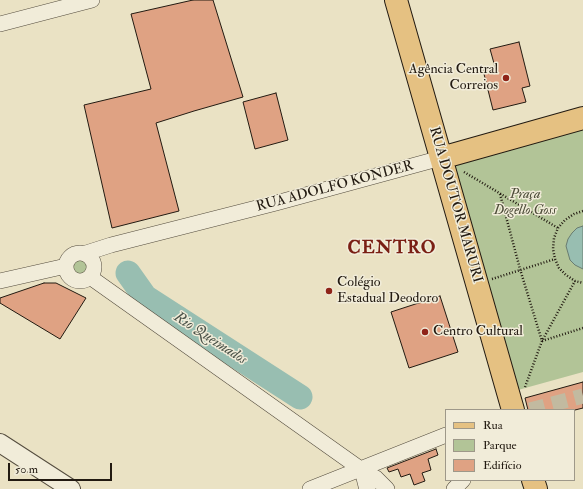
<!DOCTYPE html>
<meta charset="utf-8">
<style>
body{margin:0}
#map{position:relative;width:583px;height:489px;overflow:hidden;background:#eae2c4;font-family:"IM FELL Double Pica",serif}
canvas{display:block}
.legend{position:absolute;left:445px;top:409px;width:130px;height:72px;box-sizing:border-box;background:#f1ecd9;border:1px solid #9e9889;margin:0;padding:5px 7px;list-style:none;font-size:12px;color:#221a11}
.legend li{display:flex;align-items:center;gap:8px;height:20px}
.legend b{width:20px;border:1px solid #9e9889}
.scale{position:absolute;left:8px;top:463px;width:104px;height:18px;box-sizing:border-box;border:2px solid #221a11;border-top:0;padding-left:5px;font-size:12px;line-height:14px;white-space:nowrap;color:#221a11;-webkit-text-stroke:3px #f1ecd9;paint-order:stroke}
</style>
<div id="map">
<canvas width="583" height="489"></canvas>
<ul class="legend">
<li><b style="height:5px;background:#e5c182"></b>Rua</li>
<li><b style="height:11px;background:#b2c497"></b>Parque</li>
<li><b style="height:11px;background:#dfa283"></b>Edifício</li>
</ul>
<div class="scale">50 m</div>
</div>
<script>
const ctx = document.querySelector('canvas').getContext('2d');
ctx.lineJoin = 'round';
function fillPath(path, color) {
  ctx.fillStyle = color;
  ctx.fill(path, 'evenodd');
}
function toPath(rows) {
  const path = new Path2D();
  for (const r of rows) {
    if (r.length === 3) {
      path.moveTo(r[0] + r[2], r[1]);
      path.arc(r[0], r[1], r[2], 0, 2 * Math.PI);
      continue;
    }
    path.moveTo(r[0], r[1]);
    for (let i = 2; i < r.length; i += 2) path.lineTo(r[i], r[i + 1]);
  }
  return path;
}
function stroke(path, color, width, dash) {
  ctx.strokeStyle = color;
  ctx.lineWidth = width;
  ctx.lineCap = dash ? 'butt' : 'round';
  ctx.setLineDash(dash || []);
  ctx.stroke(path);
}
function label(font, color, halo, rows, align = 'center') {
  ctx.font = font + ' "IM FELL Double Pica",serif';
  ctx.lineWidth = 3;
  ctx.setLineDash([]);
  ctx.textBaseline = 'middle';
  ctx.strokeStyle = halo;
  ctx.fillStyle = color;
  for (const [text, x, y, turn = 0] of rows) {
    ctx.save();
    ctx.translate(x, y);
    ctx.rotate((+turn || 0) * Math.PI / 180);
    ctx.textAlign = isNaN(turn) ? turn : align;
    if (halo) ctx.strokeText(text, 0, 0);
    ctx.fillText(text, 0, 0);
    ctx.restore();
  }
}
const green = toPath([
 [583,127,583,372,518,390,451,161],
 [80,267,12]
]);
const water = toPath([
 [583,226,583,269,575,265,570,260,566,246,568,239,572,233,577,228,583,226]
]);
const river = toPath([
 [128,273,145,297,300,397]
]);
const building = toPath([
 [193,0,213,0,243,97,194,111,156,123,179,211,112,228,84,105,151,89,131,14,193,0],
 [519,42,530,86,522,88,526,102,493,110,483,70,495,67,490,49,519,42],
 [276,93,288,140,255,149,243,102,276,93],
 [44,283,56,283,86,298,60,339,0,303,0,298,44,283],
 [440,296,458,352,409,368,391,312,440,296],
 [583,382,583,408,575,410,528,410,525,398,583,382],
 [436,449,438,455,428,459,431,470,422,473,425,481,414,485,410,474,401,477,398,469,389,472,387,468,436,449]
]);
const minorTunnel = toPath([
 [530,410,583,396]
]);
const path = toPath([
 [464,172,558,228],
 [500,194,520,269,542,341,583,328],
 [583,211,574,214,565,220,558,228,554,238,553,249,555,259,559,268,566,275,575,281,583,283],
 [492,279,555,259],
 [525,387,542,341,575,281]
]);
const minor = toPath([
 [0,24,92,0],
 [80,267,14],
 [86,253,111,245,276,203,441,158],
 [90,277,362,470,376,478,387,489],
 [0,281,66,266],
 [362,470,366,486,368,489],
 [310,489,446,435],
 [454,489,463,480]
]);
const tertiary = toPath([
 [0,443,71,489]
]);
const primary = toPath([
 [396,0,513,410],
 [441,158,583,118],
 [533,480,536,489]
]);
const markers = [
 [506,78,4,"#8f2418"],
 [329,291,4,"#8f2418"],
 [425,332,4,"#8f2418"]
];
const poiNames = [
 ["Agência Central",498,70,"right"],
 ["Correios",498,86,"right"],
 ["Colégio",337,283],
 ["Estadual Deodoro",337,299],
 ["Centro Cultural",433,332]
];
const streetNames = [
 ["RUA ADOLFO KONDER",335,187,-15],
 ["RUA DOUTOR MARURI",455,205,74]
];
const parkNames = [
 ["Praça",525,195],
 ["Dogello Goss",525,211]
];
const waterNames = [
 ["Rio Queimados",210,339,33]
];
const districtNames = [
 ["CENTRO",392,249]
];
fillPath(green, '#b2c497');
fillPath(water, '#98beb1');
stroke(water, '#697c71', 1);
stroke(river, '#98beb1', 25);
fillPath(building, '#dfa283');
stroke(building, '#221a11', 1);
stroke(minorTunnel, '#c2baa0', 15, [15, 8]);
stroke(minor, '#544c3e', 16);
stroke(tertiary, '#544c3e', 20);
stroke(primary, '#221a11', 24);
stroke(path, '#221a11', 2.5, [1, 2]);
stroke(minor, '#f1ecd9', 15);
stroke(tertiary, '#f1ecd9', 18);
stroke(primary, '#e5c182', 22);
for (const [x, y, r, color] of markers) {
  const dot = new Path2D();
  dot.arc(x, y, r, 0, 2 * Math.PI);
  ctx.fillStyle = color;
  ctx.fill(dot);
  stroke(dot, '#f1ecd9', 1.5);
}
label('14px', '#221a11', '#f1ecd9', poiNames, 'left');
label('14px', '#221a11', '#f1ecd9', streetNames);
label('italic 14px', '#4d4d39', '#f1ecd9', parkNames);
label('italic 15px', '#4b5349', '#f1ecd9', waterNames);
ctx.letterSpacing = '1px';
label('bold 18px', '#7a1f14', '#f1ecd9', districtNames);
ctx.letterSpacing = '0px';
</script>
